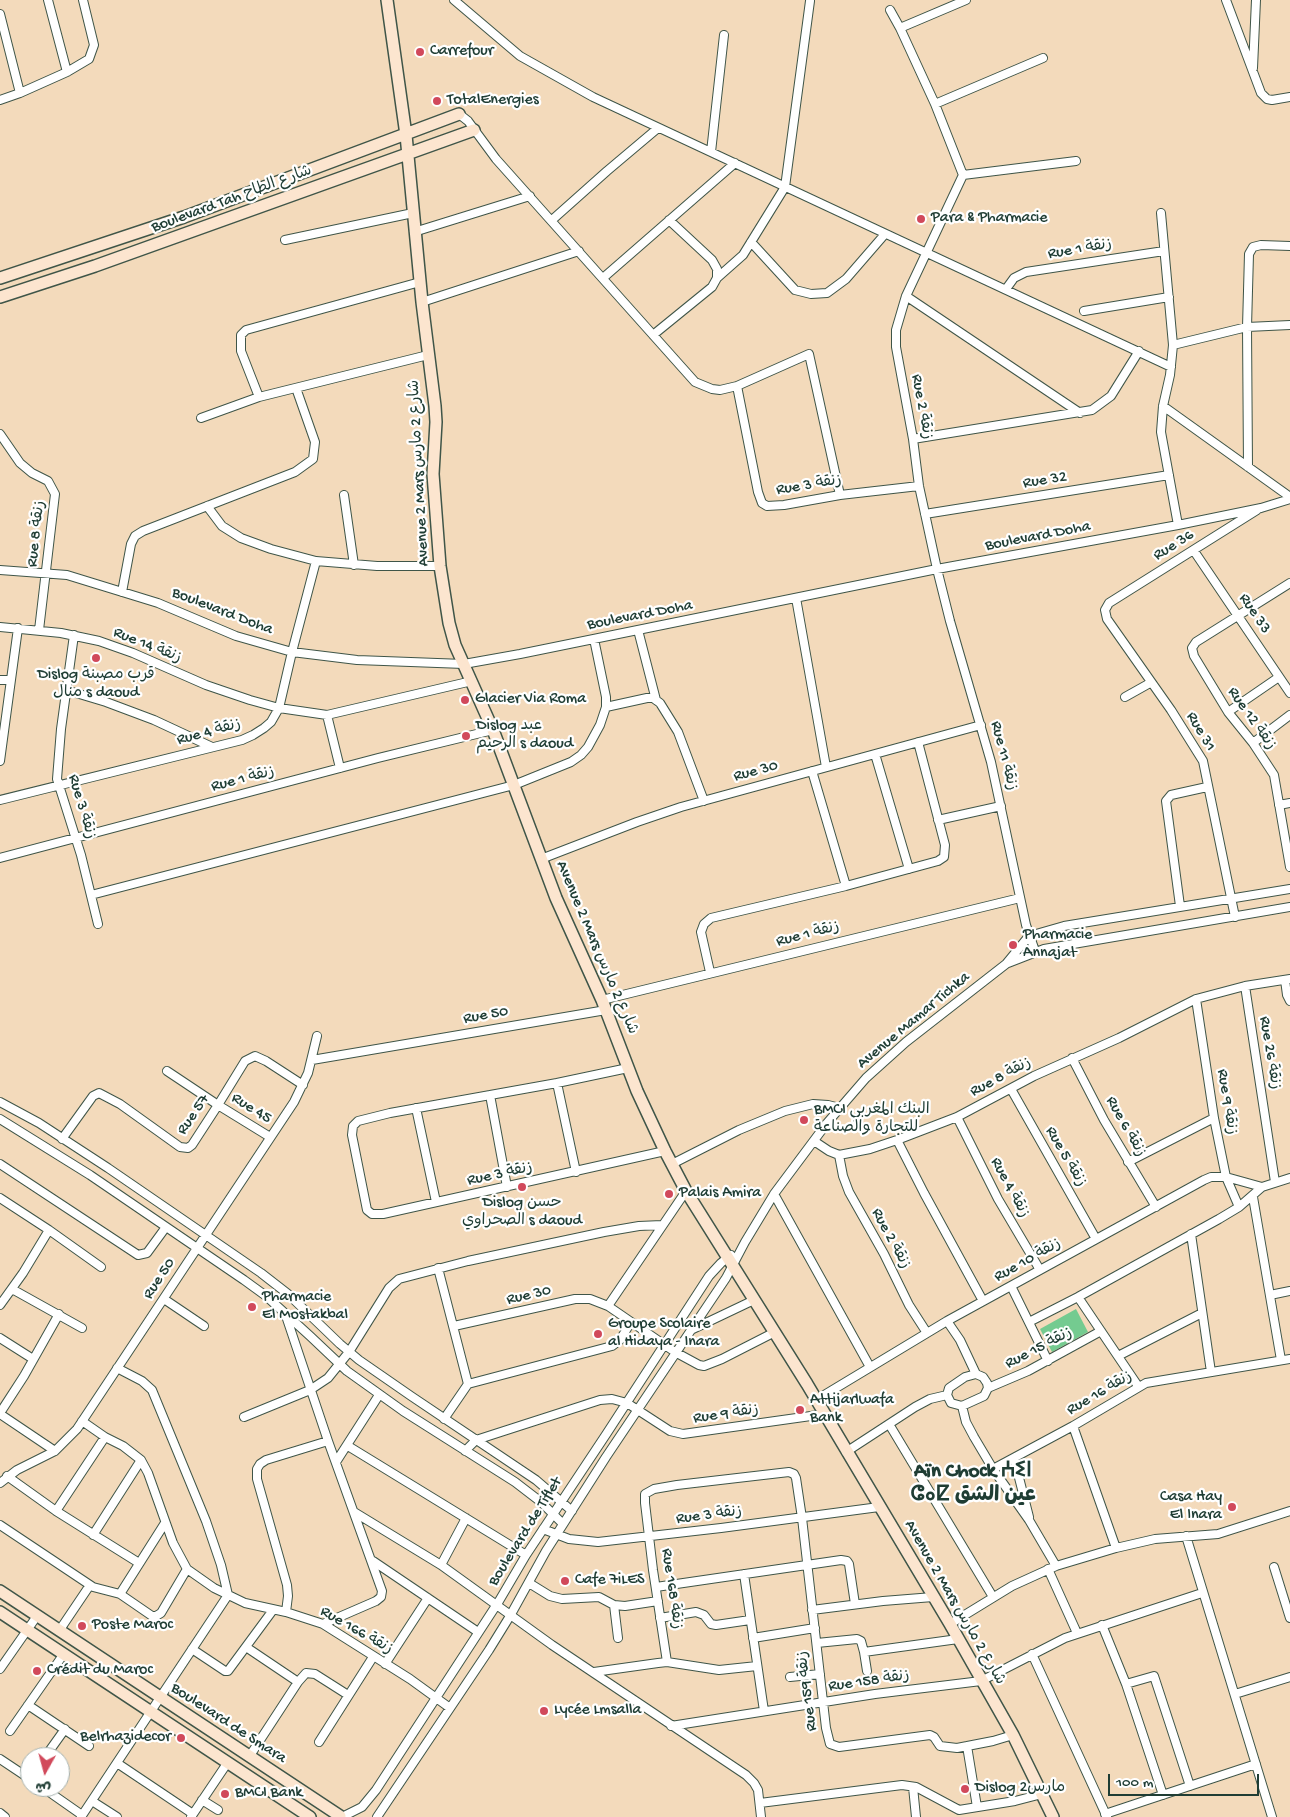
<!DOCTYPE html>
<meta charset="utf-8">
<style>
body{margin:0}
#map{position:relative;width:1290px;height:1817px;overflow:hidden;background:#f3dabb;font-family:"Gochi Hand","Playpen Sans Arabic",sans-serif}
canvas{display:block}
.north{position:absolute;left:20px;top:1747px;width:50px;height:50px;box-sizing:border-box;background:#fff;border:1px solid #a5b1ae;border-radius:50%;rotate:187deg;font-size:14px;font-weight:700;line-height:20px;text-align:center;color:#1f3d34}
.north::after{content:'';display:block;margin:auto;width:18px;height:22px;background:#d1495b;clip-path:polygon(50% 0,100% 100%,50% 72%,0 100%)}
.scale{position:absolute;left:1108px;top:1774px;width:151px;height:22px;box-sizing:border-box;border:2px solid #1f3d34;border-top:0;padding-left:6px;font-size:15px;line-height:18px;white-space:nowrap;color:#1f3d34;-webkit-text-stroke:4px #fff;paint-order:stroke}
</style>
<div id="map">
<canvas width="1290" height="1817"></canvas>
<div class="north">ش</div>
<div class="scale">100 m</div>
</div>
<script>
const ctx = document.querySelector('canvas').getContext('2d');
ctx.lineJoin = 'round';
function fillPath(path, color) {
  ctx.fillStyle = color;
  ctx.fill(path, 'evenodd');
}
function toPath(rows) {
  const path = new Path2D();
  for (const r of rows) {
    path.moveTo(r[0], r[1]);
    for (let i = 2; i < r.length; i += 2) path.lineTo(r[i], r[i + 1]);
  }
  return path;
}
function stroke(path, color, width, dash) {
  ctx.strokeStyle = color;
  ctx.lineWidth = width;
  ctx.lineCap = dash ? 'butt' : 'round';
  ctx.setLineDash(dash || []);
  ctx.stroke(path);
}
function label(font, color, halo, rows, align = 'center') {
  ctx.font = font + ' "Gochi Hand","Playpen Sans Arabic","Noto Sans Tifinagh",sans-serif';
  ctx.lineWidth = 4.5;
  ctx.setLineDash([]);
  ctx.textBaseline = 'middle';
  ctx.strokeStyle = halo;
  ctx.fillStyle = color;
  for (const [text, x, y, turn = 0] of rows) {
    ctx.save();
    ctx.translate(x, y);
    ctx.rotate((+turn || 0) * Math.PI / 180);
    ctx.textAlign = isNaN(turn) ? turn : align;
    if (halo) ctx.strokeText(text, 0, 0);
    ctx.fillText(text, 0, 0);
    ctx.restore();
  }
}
const green = toPath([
 [1076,1309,1088,1332,1052,1352,1040,1329]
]);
const street = toPath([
 [48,0,67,72],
 [454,0,520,56,593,97,1171,367],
 [966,0,900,28,935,104,963,175,906,296,896,330,896,347,913,439,919,486,937,569,950,621,991,762,1026,925,1035,951],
 [1226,0,1261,93,1267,99,1272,100,1290,97],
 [890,10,900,28],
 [0,14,20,93],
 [1253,68,1256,0],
 [0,100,20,93,67,72,89,59,94,45,83,0],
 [935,104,1043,58],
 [459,114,468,121,496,159,695,382,712,389,720,390,737,386,809,354,840,495],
 [711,152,724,35],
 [963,175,1076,161],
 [1161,213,1173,345,1170,375,1163,406,1161,432,1178,525],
 [552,220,607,171,658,128],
 [414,232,530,196],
 [285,240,413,213],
 [751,242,795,290,811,294,827,293,846,279,885,234],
 [603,278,735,163],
 [717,278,743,255,785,187,810,1],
 [1006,289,1014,278,1026,272,1164,251],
 [906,296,1080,413],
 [422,302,579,251],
 [1084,311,1169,297],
 [653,335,712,287,717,278,717,269,712,260,669,220],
 [1173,345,1247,327,1290,325],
 [737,386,758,492,762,503,767,506,784,505,840,495,919,486],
 [259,397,241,351,241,335,246,330,420,282],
 [1163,406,1290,497],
 [201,418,259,397,428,355],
 [0,434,20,463,32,473,48,481,55,494,39,630],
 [913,439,1092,410,1111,396,1139,351],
 [1248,467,1247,327,1249,254,1253,247,1261,245,1290,246],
 [344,495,354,565],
 [207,506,222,526,241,538,271,549,316,561,377,566,440,566],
 [925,514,1169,475],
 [1194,551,1290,693],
 [0,570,67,575,158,603,236,636,292,652,357,660,464,664,520,654,937,569,1178,525,1261,508,1290,499],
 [1290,583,1196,642,1192,648,1194,656,1228,712,1253,743,1274,775,1290,867],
 [122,592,131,544,135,536,143,531,295,472,313,459,315,442,296,388],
 [796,598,826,767],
 [0,627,61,633,99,641,133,653,206,685,250,700,279,708,292,652,316,561],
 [638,630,656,700],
 [74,635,61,729,57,779,81,855,98,924],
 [0,680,11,680],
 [66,690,106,702,154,720,212,747],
 [1125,697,1150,683],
 [606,707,647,698,653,698,660,703,678,732,704,801],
 [1228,712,1279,677],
 [327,715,340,768],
 [1253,743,1290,715],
 [875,754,909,869],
 [0,761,18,628],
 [812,771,846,886],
 [0,800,242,740,253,735,264,728,271,722,279,708,327,715,472,681],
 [1279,805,1290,803],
 [938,820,1001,806],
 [0,858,378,758,493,730],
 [541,859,637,822,681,807,981,725],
 [91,895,514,785,571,762,581,755,588,747,600,725,606,707,606,697,594,639],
 [1180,906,1166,801,1171,795,1207,787],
 [1235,917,1203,761,1171,710,1107,619,1105,610,1109,603,1257,510],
 [1008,963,1044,949,1290,907],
 [710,972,701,932,704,924,711,918,846,886,938,861,944,857,945,845,918,742],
 [1285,980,1287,995,1290,1001],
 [1245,986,1275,1182],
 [1196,999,1214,1118,1226,1177,1239,1207],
 [602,1000,1020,898],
 [1072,1058,1104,1120,1156,1207],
 [312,1060,606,1010],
 [628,1068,557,1083,390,1113,358,1121,353,1126,352,1135,367,1210,372,1214,383,1214,665,1151],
 [167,1071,218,1105,270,1137],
 [557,1083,576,1172],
 [1011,1089,1096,1239],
 [490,1095,507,1187],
 [0,1102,39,1123,108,1168,261,1273,288,1294,340,1344,359,1360,411,1396,536,1480,572,1511],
 [416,1108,436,1202],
 [957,1117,998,1199,1040,1270],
 [0,1119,90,1175,244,1280,266,1296,310,1336,347,1371,403,1411,515,1482,541,1502,563,1524],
 [62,1139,93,1096,99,1093,120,1104,180,1147,188,1148,192,1145,218,1105,245,1061,255,1056,266,1061,303,1085],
 [897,1140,924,1193,983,1301],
 [814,1141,829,1151,839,1155,870,1149,897,1140,957,1117,1034,1076,1119,1038,1196,999,1245,986,1290,979],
 [839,1155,843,1176,849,1192,884,1254,909,1305,927,1333],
 [1128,1162,1214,1118],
 [0,1164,138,1255,147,1253,166,1227],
 [672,1164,739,1130,785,1111,813,1104,828,1105,840,1108],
 [774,1194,870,1367],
 [1253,1197,1281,1360],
 [0,1198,49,1230,101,1267],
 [1191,1234,1211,1372],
 [438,1268,468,1384],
 [1011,1286,1048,1361],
 [12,1289,82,1328],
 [1270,1295,1290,1291],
 [1078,1297,1138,1386],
 [164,1299,204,1326],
 [0,1305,23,1273,49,1230],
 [608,1306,686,1191],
 [286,1316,328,1441,382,1591,381,1597,376,1601,323,1624],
 [947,1321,960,1340,976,1374],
 [1029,1322,1078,1297,1219,1219,1239,1207,1262,1187,1290,1178],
 [454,1326,575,1299,590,1299,608,1306,675,1352,699,1365,704,1366,722,1359,773,1333],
 [691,1330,754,1300],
 [0,1338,33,1359],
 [1118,1356,1202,1313],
 [976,1374,983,1377,987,1383,988,1388,984,1396,962,1406,951,1403,947,1395,949,1388,965,1377,976,1374],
 [468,1384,612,1346,620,1340,631,1322],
 [988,1388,1028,1371,1101,1331],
 [816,1400,947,1321,1204,1180,1211,1177,1226,1177,1262,1187],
 [962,1406,966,1422,974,1437,993,1469,1029,1520,1056,1566],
 [0,1413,24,1376,59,1314],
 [0,1414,55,1451],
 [244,1417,310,1390,328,1378,349,1352,389,1288,399,1279,468,1261,604,1232,639,1226,662,1225],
 [444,1419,468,1384],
 [82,1421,105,1437,123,1446,141,1460,148,1473,173,1543,187,1569,214,1588,245,1603,286,1612,323,1624,410,1679,450,1708],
 [889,1424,993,1597],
 [1073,1426,1116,1548],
 [348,1446,526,1555],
 [465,1451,476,1440,600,1400,612,1399,627,1403,670,1431,683,1434,825,1414],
 [846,1452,915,1407,930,1399,947,1395],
 [1014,1458,1029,1517],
 [336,1462,379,1395],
 [993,1469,1073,1426,1146,1383,1290,1359],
 [7,1476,56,1511,139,1563],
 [0,1483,17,1470,55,1451,77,1429,294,1102,308,1073,317,1036],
 [56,1511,105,1437],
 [354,1512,441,1565,552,1645,746,1775,754,1783,758,1790,761,1817],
 [0,1525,93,1587,120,1594,152,1616,156,1616,161,1613,187,1569],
 [543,1529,569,1539,598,1542,721,1528,879,1507],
 [93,1535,141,1460],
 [1186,1536,1272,1817],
 [373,1561,478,1632],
 [441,1565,466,1518],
 [1274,1567,1290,1618],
 [1048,1569,1077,1633],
 [744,1574,764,1711],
 [529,1583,550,1596,562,1599,599,1597,614,1605,625,1606,658,1601],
 [656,1587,841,1560,847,1561,849,1564,855,1604],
 [120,1594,165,1523],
 [614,1605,618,1638],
 [812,1610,883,1601,933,1597],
 [286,1612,288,1596,287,1585,257,1479,257,1469,260,1464,266,1460,328,1441],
 [660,1618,696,1612,704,1615,711,1624,716,1625,750,1620],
 [950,1624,1012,1586,1056,1566,1116,1548,1155,1539,1218,1534,1290,1511],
 [1102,1625,1126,1684,1163,1795],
 [59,1631,90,1585],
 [753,1638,815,1628],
 [817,1643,857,1639,861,1641,864,1652,958,1639],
 [246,1647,298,1682],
 [192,1649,225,1671,228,1671,273,1610],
 [864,1652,867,1671],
 [1032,1654,1107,1817],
 [667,1662,653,1570,645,1503,645,1494,654,1489,677,1485,789,1472,794,1474,796,1478,802,1518,826,1728,830,1744,839,1747,930,1735,934,1737,940,1746,957,1748,993,1741,1013,1735],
 [385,1664,428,1598],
 [0,1669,37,1616],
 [594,1672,658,1663,667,1662,719,1670,757,1666],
 [790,1677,820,1674],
 [1126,1684,1154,1676,1190,1786],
 [1235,1694,1290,1677],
 [28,1705,89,1746],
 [671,1726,875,1694,981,1681,1065,1638,1202,1593],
 [10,1731,63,1655],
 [319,1742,373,1657],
 [967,1746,977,1807],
 [45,1757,65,1729],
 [249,1757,298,1682,306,1673,315,1674,348,1695],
 [0,1759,30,1779],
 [117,1763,193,1814],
 [42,1787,82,1815],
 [913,1787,916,1817],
 [202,1800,218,1810],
 [92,1801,117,1817],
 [760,1803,902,1785,916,1787,959,1810,1015,1801,1042,1794],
 [0,1813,5,1817],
 [1105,1814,1256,1764],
 [344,1816,362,1807,376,1790,499,1601,526,1555,607,1433,709,1276,721,1263,731,1255],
 [81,1817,228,1595,221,1565,206,1521,152,1390,142,1381,117,1368],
 [191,1817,228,1762],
 [377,1817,489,1650,510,1616,546,1551,606,1457,726,1278,745,1242,774,1194,827,1123,866,1078,906,1042,1006,964,1029,936,1064,926,1290,889]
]);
const secondary = toPath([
 [387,0,406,135,422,302,435,406,436,422,433,474,440,566,449,623,455,645,493,730,556,898,602,1000,637,1091,665,1151,686,1191,807,1384,950,1624,1013,1735,1053,1817],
 [0,278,184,217,459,114],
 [0,297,95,266,474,130],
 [0,1591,340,1816],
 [0,1612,310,1817]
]);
const markers = [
 [420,52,5,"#d1495b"],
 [437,101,5,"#d1495b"],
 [921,219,5,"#d1495b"],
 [96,658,5,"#d1495b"],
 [465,700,5,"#d1495b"],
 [466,736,5,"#d1495b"],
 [1013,945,5,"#d1495b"],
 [804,1120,5,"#d1495b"],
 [522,1187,5,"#d1495b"],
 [669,1194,5,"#d1495b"],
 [252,1307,5,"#d1495b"],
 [598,1334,5,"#d1495b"],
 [800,1410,5,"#d1495b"],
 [1232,1507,5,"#d1495b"],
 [565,1581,5,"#d1495b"],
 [82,1626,5,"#d1495b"],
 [37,1671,5,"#d1495b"],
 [544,1711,5,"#d1495b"],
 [181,1738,5,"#d1495b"],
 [965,1789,5,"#d1495b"],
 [225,1794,5,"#d1495b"]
];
const poiNames = [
 ["Carrefour",430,52],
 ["TotalEnergies",447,101],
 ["Para & Pharmacie",931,219],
 ["Dislog قرب مصبنة",96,676,"center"],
 ["منال s daoud",96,694,"center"],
 ["Glacier Via Roma",475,700],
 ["Dislog عبد",476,727],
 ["الرحيم s daoud",476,745],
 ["Pharmacie",1023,936],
 ["Annajat",1023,954],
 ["BMCI البنك المغربي",814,1111],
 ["للتجارة والصناعة",814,1129],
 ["Palais Amira",679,1194],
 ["Dislog حسن",522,1204,"center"],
 ["الصحراوي s daoud",522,1222,"center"],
 ["Pharmacie",262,1298],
 ["El Mostakbal",262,1316],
 ["Groupe Scolaire",608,1325],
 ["al Hidaya - Inara",608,1343],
 ["Attijarlwafa",810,1401],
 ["Bank",810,1419],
 ["Casa Hay",1222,1498,"right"],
 ["El Inara",1222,1516,"right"],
 ["Cafe 7iLES",575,1581],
 ["Poste Maroc",92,1626],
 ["Crédit du Maroc",47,1671],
 ["Lycée Lmsalla",554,1711],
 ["Belrhazidecor",171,1738,"right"],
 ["Dislog 2مارس",975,1789],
 ["BMCI Bank",235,1794]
];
const streetNames = [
 ["Boulevard Tah شارع الطاح",232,200,-20],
 ["Rue 1 زنقة",1080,250,-9],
 ["Rue 2 زنقة",921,407,80],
 ["Avenue 2 Mars شارع 2 مارس",420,473,-93],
 ["Rue 32",1045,481,-9],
 ["Rue 3 زنقة",809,486,-9],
 ["Rue 8 زنقة",37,534,-83],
 ["Boulevard Doha",1038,537,-11],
 ["Rue 36",1174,546,-32],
 ["Boulevard Doha",222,612,21],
 ["Rue 33",1254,614,56],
 ["Boulevard Doha",640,616,-11],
 ["Rue 14 زنقة",147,646,22],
 ["Rue 12 زنقة",1251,719,55],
 ["Rue 31",1200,732,59],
 ["Rue 4 زنقة",209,733,-15],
 ["Rue 11 زنقة",1003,756,76],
 ["Rue 30",756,772,-15],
 ["Rue 1 زنقة",243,780,-14],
 ["Rue 3 زنقة",81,807,74],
 ["Rue 1 زنقة",808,935,-14],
 ["Avenue 2 Mars شارع 2 مارس",596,948,67],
 ["Rue 50",486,1016,-10],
 ["Avenue Mamar Tichka",914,1021,-40],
 ["Rue 26 زنقة",1269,1053,81],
 ["Rue 8 زنقة",1001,1078,-28],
 ["Rue 9 زنقة",1226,1102,81],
 ["Rue 45",251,1109,32],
 ["Rue 57",194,1115,-56],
 ["Rue 6 زنقة",1125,1127,61],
 ["Rue 5 زنقة",1065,1157,60],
 ["Rue 3 زنقة",500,1175,-12],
 ["Rue 4 زنقة",1009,1188,62],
 ["Rue 2 زنقة",890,1239,62],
 ["Rue 10 زنقة",1028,1261,-29],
 ["Rue 50",160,1279,-57],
 ["Rue 30",529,1296,-13],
 ["Rue 15 زنقة",1039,1349,-27],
 ["Rue 16 زنقة",1100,1394,-30],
 ["Rue 9 زنقة",726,1415,-8],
 ["Rue 3 زنقة",709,1516,-7],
 ["Boulevard de Tiflet",526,1532,-58],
 ["Rue 168 زنقة",671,1589,82],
 ["Avenue 2 Mars شارع 2 مارس",954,1603,60],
 ["Rue 166 زنقة",356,1631,30],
 ["Rue 158 زنقة",869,1682,-8],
 ["Rue 159 زنقة",808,1691,-97],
 ["Boulevard de Smara",228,1724,33]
];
const districtNames = [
 ["Aïn Chock ⵄⵉⵏ",973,1473],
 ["ⵛⴰⵇ عين الشق",973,1497]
];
fillPath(green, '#74cb90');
stroke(street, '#3f5548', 10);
stroke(secondary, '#3f5548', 14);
stroke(street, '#fff', 8);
stroke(secondary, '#fce5cf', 11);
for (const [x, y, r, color] of markers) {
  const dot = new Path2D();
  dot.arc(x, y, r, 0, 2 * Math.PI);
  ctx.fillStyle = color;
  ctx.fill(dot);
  stroke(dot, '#fff', 2);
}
label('16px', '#1f3d34', '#fff', poiNames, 'left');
label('16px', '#1f3d34', '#fff', streetNames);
label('bold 21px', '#1f3d34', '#fff', districtNames);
</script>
